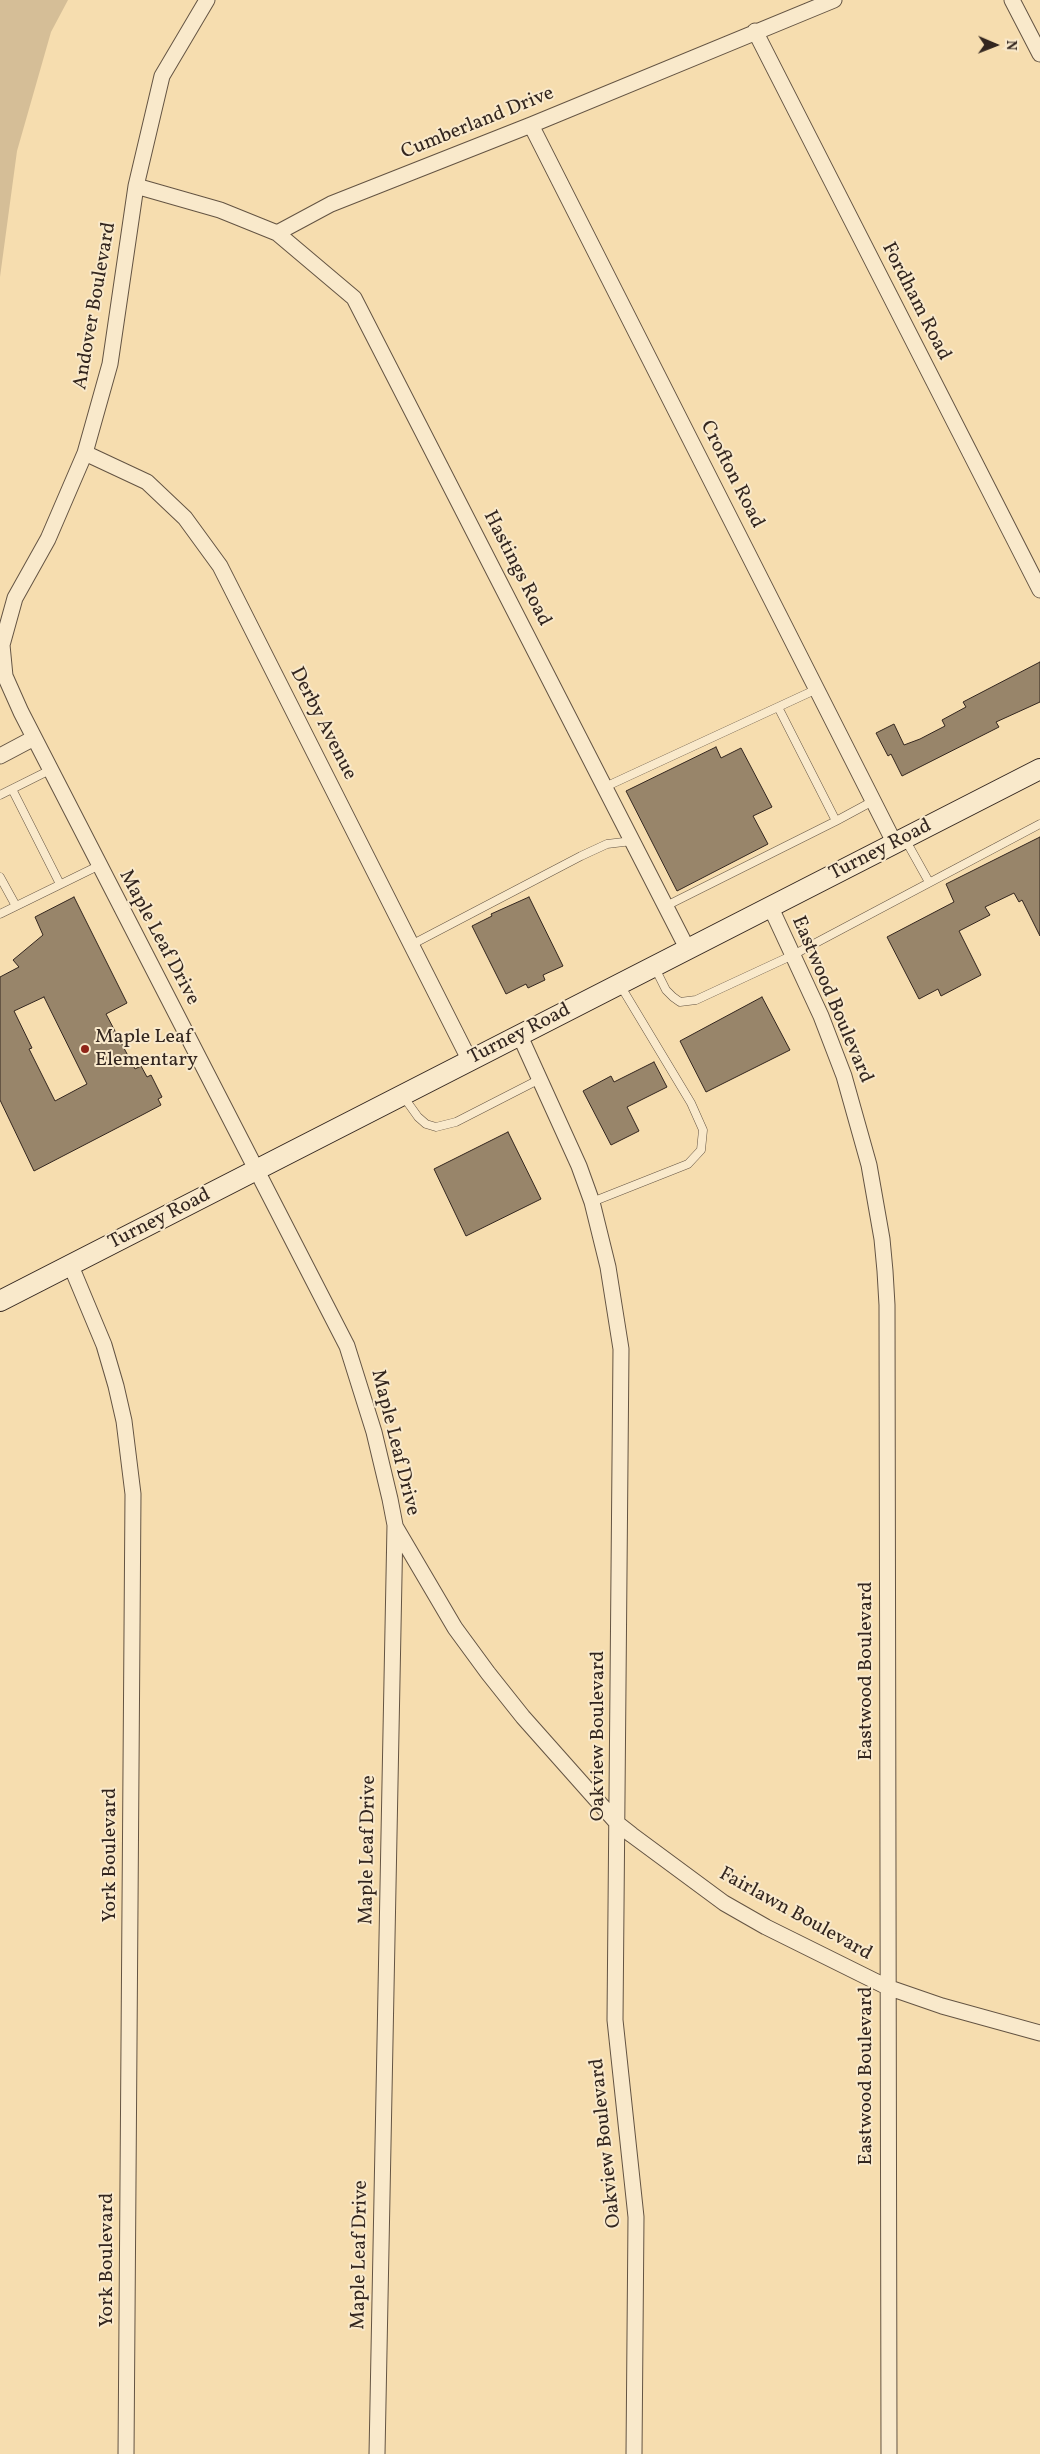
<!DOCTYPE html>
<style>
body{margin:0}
#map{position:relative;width:1040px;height:2454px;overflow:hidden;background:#f6ddaf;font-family:Vollkorn,serif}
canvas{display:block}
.north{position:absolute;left:970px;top:20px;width:50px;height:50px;-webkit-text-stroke:4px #f9e9cb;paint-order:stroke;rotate:91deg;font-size:14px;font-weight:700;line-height:20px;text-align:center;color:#33261f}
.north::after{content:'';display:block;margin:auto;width:18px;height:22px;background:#33261f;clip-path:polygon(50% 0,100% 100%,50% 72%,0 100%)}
</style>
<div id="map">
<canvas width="1040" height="2454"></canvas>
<div class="north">N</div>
</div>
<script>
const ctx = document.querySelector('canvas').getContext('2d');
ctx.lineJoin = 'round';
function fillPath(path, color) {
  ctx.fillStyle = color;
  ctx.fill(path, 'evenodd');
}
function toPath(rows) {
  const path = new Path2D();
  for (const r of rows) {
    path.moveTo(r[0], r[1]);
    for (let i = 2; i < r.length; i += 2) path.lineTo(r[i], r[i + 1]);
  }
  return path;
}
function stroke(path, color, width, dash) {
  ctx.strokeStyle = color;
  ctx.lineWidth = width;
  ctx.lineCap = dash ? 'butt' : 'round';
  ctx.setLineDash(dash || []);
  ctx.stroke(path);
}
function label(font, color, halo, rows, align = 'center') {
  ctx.font = font + ' Vollkorn,serif';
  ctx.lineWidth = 4;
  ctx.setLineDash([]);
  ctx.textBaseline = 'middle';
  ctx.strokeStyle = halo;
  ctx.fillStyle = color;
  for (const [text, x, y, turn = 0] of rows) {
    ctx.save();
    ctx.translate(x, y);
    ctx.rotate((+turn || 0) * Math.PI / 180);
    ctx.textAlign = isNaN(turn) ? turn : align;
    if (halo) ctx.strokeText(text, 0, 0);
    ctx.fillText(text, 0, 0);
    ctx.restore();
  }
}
const green = toPath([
 [0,0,68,0,51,32,17,151,0,277]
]);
const building = toPath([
 [1040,662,1040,702,996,722,999,727,902,776,891,754,888,756,876,733,894,724,904,745,920,739,945,726,942,720,966,707,963,702,1040,662],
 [716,747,721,758,741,748,772,807,753,816,768,844,677,891,626,791,716,747],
 [1040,837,1040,936,1022,900,1019,902,1014,893,985,907,990,915,959,931,981,975,941,996,938,989,919,999,887,937,954,902,946,884,1040,837],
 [74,897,127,1003,106,1014,135,1069,141,1066,147,1077,151,1075,162,1097,158,1099,161,1105,144,1114,34,1171,0,1100,0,977,19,967,13,960,43,935,35,917,74,897],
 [44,997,87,1084,55,1101,29,1049,32,1048,14,1011,44,997],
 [529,897,563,966,543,975,545,980,528,988,526,984,506,994,472,926,492,916,491,914,529,897],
 [762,997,790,1050,706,1092,680,1041,762,997],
 [654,1062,667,1087,627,1107,639,1131,611,1145,583,1091,611,1076,614,1082,654,1062],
 [508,1132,541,1199,466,1236,434,1169,508,1132]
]);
const service = toPath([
 [605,787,817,689],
 [12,789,60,884],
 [0,795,50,770],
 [836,821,873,801],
 [905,839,929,882],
 [0,877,16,906],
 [666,906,836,821,778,707],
 [0,914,98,866],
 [411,945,581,856,607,844,632,841],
 [654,966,666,990,673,997,680,1002,696,1000,793,955,1040,824],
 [403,1096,418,1117,426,1124,436,1127,456,1122,540,1079],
 [592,1202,688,1164,701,1150,703,1130,691,1103,620,985]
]);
const minor = toPath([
 [207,0,162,76,136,186,110,364,85,453,48,539,15,598,2,645,5,676,21,712,347,1346,374,1432,390,1499,395,1525,377,2454],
 [1012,0,1040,54],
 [755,31,1040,590],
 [531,125,895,844],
 [136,186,220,210,277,233,354,298,687,948],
 [277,233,331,204,531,125,834,0],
 [85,453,147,482,185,518,220,566,470,1061],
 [0,756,34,738],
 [771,908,821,1016,844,1076,869,1165,882,1239,885,1271,887,1305,889,2454],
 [520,1036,579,1166,592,1202,608,1267,621,1349,615,2020,636,2217,634,2454],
 [71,1266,104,1345,116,1386,124,1421,133,1494,126,2454],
 [395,1526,455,1628,488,1673,523,1717,618,1824,632,1835,724,1903,766,1927,887,1987,942,2006,1040,2033]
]);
const secondary = toPath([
 [0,1301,1040,769]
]);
const markers = [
 [85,1049,5,"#8f2418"]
];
const streetNames = [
 ["Cumberland Drive",478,124,-22],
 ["Fordham Road",915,302,63],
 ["Andover Boulevard",96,306,-80],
 ["Crofton Road",731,475,63],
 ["Hastings Road",516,569,63],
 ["Derby Avenue",322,724,63],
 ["Turney Road",881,851,-27],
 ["Maple Leaf Drive",158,938,62],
 ["Eastwood Boulevard",831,1000,67],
 ["Turney Road",520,1035,-27],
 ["Turney Road",160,1220,-27],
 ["Maple Leaf Drive",394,1443,76],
 ["Eastwood Boulevard",867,1671,-90],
 ["Oakview Boulevard",599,1736,-90],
 ["Maple Leaf Drive",369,1850,-89],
 ["York Boulevard",111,1855,-90],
 ["Fairlawn Boulevard",795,1915,29],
 ["Eastwood Boulevard",867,2076,-90],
 ["Oakview Boulevard",607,2143,-96],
 ["Maple Leaf Drive",361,2255,-89],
 ["York Boulevard",108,2260,-90]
];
const poiNames = [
 ["Maple Leaf",95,1038],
 ["Elementary",95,1061]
];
fillPath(green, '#d5be97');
fillPath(building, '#98856a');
stroke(building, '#33261f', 1);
stroke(service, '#645443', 9);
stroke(minor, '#645443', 17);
stroke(secondary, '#33261f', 22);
stroke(service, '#f9e9cb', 8);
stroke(minor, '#f9e9cb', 15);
stroke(secondary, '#f9e9cb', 20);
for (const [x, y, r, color] of markers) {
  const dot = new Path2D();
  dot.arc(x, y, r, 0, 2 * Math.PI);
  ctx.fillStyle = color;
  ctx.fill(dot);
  stroke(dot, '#f9e9cb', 2);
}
label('20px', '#33261f', '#f9e9cb', streetNames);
label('20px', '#33261f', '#f9e9cb', poiNames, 'left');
</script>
